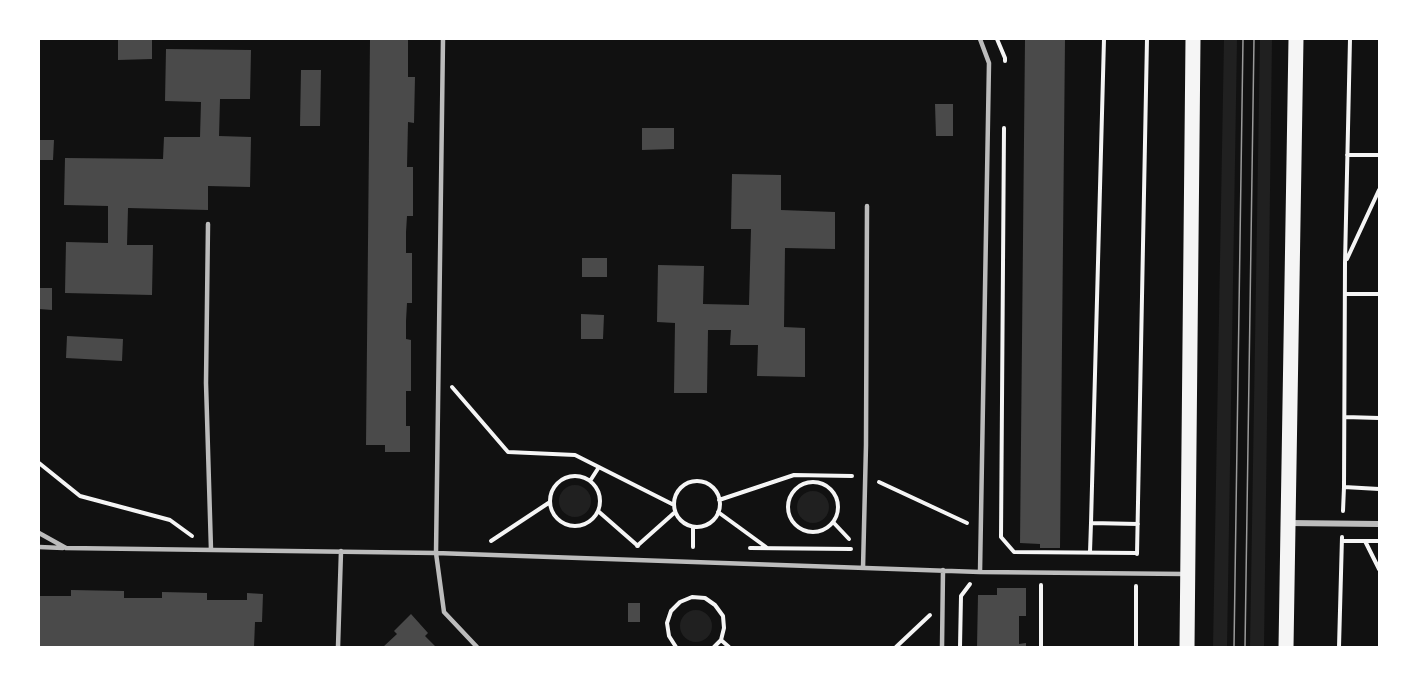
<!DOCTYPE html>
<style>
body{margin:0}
#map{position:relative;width:1418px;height:686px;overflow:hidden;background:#111;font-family:"Roboto Condensed",sans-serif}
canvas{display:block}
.frame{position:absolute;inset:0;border:40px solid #fff;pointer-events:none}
</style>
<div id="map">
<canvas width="1418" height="686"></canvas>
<div class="frame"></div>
</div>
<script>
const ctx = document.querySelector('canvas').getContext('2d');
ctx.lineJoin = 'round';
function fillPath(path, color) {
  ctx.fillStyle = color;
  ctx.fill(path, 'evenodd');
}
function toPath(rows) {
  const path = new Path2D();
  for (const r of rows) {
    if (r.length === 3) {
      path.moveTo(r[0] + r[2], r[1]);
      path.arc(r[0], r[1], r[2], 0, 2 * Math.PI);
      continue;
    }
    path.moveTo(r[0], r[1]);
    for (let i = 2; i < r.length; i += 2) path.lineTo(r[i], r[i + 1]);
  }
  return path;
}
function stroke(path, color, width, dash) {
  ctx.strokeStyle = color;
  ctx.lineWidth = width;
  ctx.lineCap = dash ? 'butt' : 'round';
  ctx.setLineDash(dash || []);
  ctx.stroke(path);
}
const green = toPath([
 [1224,39,1237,39,1227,647,1213,647],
 [1260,39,1272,39,1264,647,1250,647],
 [575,501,16],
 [813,507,16],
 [696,626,16]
]);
const building = toPath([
 [118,39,152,39,152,59,118,60],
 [370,39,408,39,408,77,415,77,414,123,408,122,407,167,413,167,413,216,407,216,406,232,406,253,412,253,412,303,407,303,406,321,406,339,411,340,411,391,406,391,406,426,410,426,410,452,385,452,385,445,366,445],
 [1025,39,1065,39,1060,548,1040,548,1040,544,1020,543],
 [166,49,251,50,250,99,220,99,219,136,251,137,250,187,208,186,208,210,128,208,127,245,153,245,152,295,65,293,66,242,108,243,108,206,64,205,65,158,163,159,164,137,200,137,201,102,165,101],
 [301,70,321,70,320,126,300,126],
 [935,104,953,104,953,136,936,136],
 [642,128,674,128,674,149,642,150],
 [39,140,54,140,53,160,39,160],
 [732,174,781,175,781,210,835,212,835,249,785,248,784,327,805,328,805,377,757,376,758,345,730,345,731,330,708,330,707,393,674,393,675,323,657,322,658,265,704,266,703,304,749,305,751,229,731,229],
 [582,258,607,258,607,277,582,277],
 [39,288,52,288,52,310,39,309],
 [581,314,604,315,603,339,581,339],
 [67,336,123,339,122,361,66,358],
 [997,588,1026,588,1026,616,1019,616,1019,644,1026,643,1026,647,977,647,978,595,997,595],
 [71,590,124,591,124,598,162,598,162,592,207,593,207,600,247,600,247,593,263,594,262,622,255,622,254,647,39,646,39,596,71,596],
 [628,603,640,603,640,622,628,622],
 [411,614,428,633,425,636,436,647,383,647,397,634,394,631]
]);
const path = toPath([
 [997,39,1005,58,1005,61],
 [1104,39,1091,523,1138,524],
 [1004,128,1001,537,1014,552,1137,553],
 [1347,155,1379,155],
 [1347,259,1379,190],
 [1345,294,1379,294],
 [452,387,508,452,575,455,674,505],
 [1345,417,1379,418],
 [39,463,80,496,170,520,192,536],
 [575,501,25],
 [697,504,23],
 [590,481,599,467],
 [879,482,967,523],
 [813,507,25],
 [1344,487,1379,489],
 [719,500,794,475,852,476],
 [598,511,638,546],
 [1343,511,1344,487,1345,263,1350,39],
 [718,512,766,547],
 [833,522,849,539],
 [491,541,550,502],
 [1342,541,1365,541,1379,569],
 [1365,541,1379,541],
 [637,546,674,513],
 [693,547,693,528],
 [750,548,851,549],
 [1090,552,1091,523],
 [1137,554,1147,39],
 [721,640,729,647],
 [676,647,669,636,667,623,671,611,680,602,692,597,705,598,715,605,723,616,724,628,721,640,714,647],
 [896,647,930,615],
 [960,647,961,596,970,584],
 [1041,647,1041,585],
 [1136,647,1136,586],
 [1339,647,1342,537]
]);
const service = toPath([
 [443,39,436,553,444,612,477,647],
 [980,39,989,63,980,572],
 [208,224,206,383,211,550],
 [39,533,66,548,436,553,980,572,1185,574],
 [39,547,63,548],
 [863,568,866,445,867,206],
 [338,647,341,551],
 [942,647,943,570]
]);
const minor = toPath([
 [1288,523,1379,524]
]);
const primary = toPath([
 [1187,647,1193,39],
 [1286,647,1296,39]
]);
const tram = toPath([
 [1234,647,1243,39],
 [1245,647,1254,39]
]);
fillPath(green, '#202020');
fillPath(building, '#4a4a4a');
stroke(path, '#f5f5f5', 4);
stroke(service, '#bcbcbc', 4.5);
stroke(minor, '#bcbcbc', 6);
stroke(primary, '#f5f5f5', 15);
stroke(tram, '#9a9a9a', 1.5);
</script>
